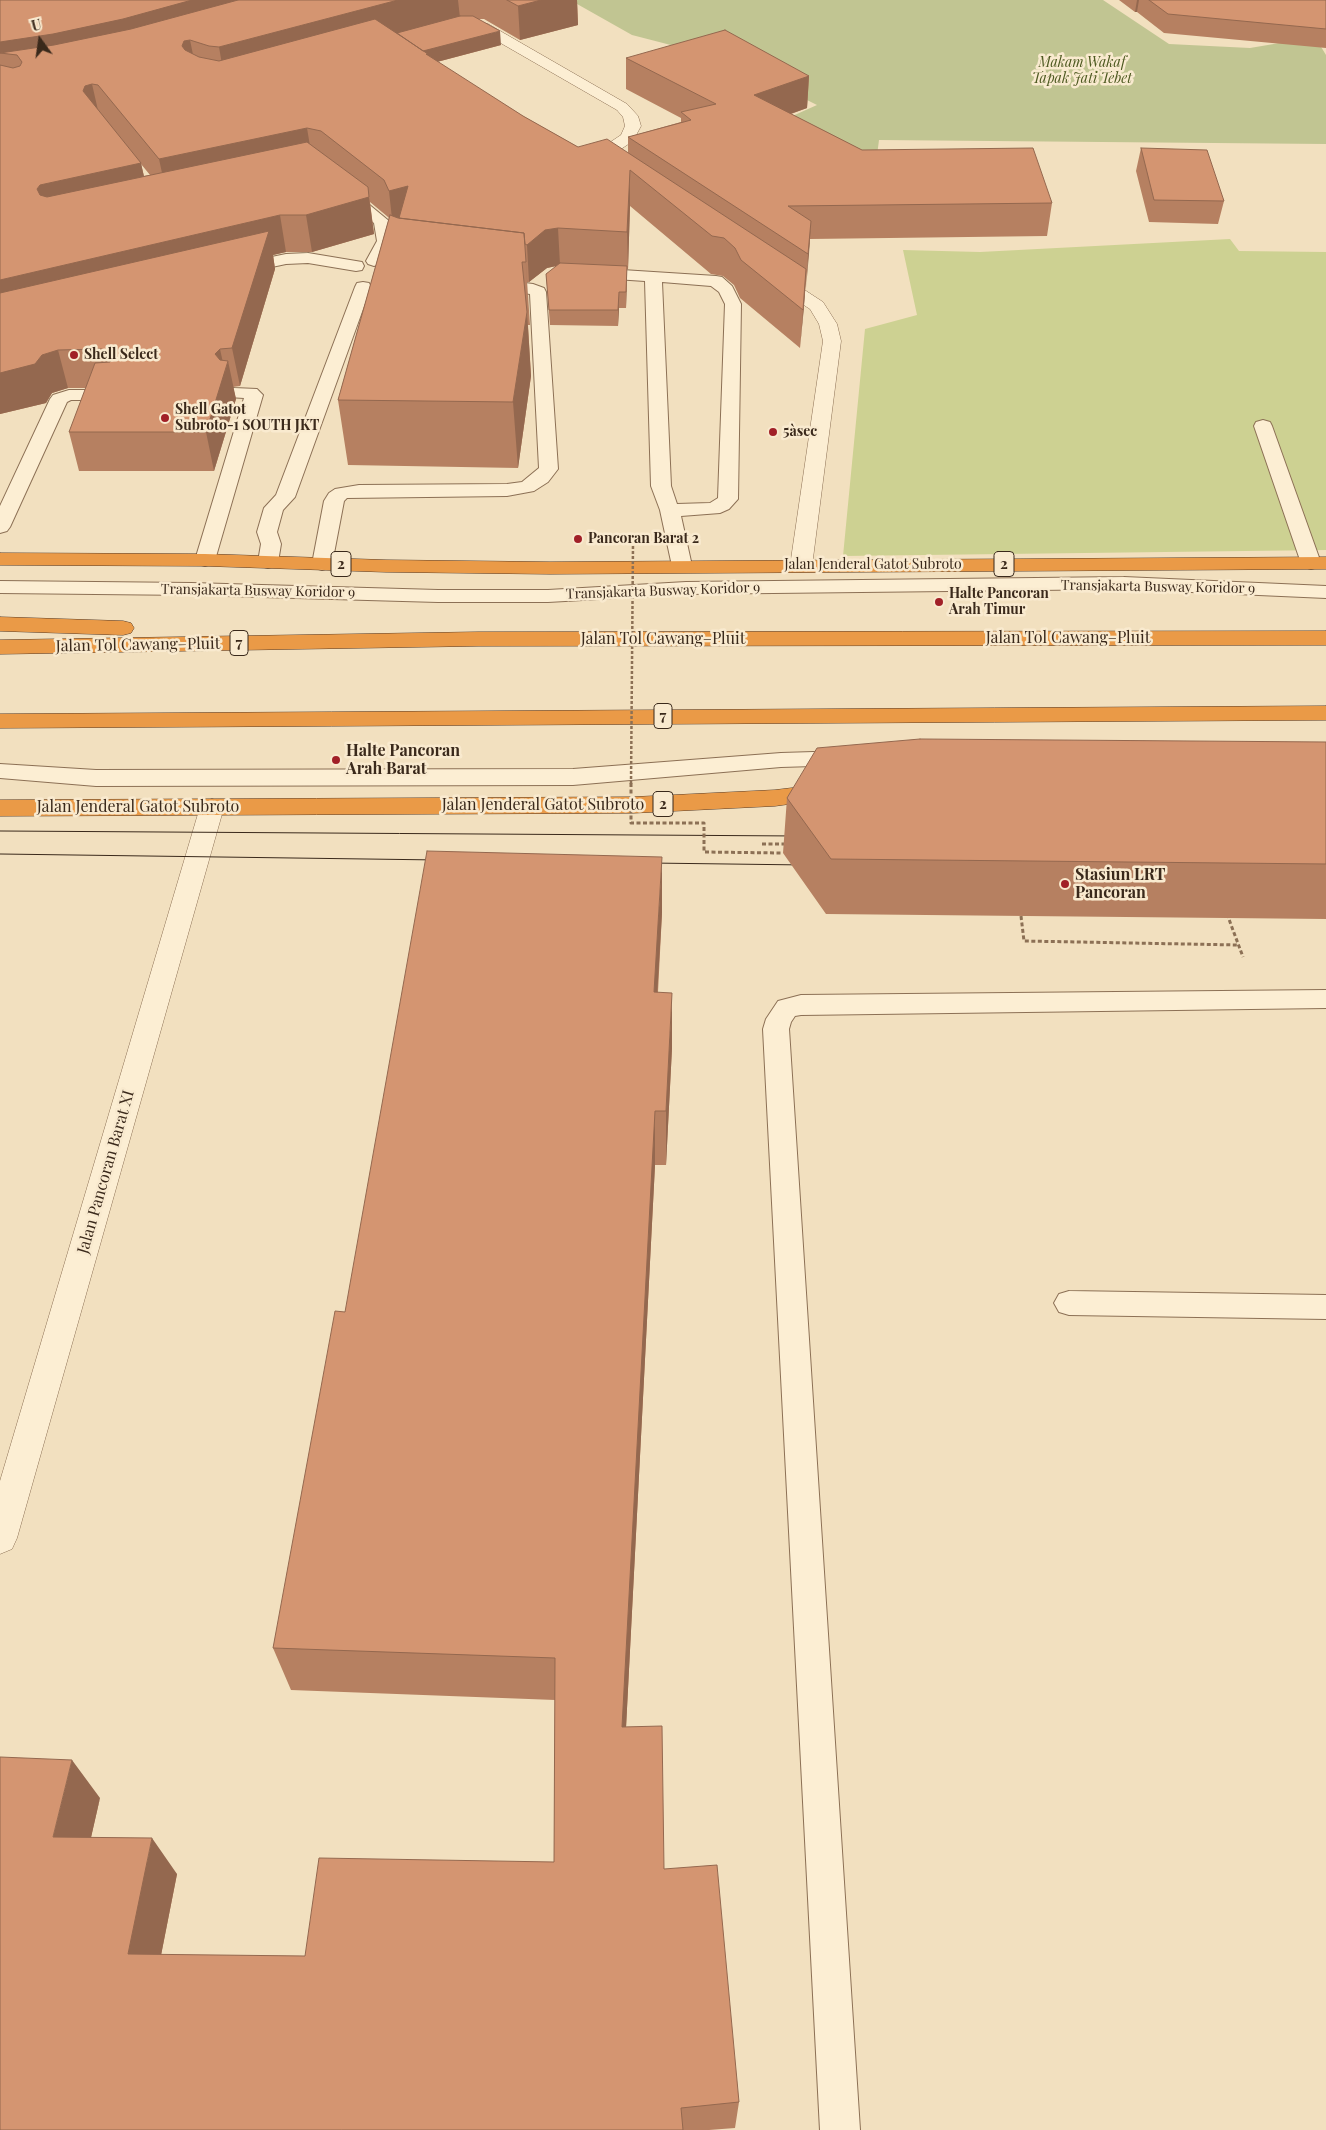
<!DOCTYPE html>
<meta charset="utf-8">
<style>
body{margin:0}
#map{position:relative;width:1326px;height:2130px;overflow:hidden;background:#f2e0bf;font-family:"Playfair Display",serif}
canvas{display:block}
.north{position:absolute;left:15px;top:15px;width:50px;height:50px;-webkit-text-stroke:4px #f9eacf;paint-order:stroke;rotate:346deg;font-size:14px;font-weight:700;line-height:20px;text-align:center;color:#3a291b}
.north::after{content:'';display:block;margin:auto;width:18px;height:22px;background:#3a291b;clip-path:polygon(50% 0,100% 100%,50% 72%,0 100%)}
</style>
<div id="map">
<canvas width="1326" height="2130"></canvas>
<div class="north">U</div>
</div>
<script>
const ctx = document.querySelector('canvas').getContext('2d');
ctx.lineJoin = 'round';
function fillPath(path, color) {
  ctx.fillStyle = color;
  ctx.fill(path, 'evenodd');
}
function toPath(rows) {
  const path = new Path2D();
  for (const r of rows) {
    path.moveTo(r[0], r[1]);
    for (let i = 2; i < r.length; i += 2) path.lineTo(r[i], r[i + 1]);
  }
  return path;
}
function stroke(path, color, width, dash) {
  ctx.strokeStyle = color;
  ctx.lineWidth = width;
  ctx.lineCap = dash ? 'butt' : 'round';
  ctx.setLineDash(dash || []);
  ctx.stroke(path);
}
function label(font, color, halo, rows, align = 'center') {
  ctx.font = font + ' "Playfair Display",serif';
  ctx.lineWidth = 5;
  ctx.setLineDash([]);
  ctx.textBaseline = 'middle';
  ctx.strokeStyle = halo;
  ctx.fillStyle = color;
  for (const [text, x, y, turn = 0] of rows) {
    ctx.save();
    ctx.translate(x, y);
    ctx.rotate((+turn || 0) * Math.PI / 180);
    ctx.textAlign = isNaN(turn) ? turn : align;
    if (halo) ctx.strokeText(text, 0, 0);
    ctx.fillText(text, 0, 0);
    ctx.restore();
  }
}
const green = toPath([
 [1230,239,1239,251,1326,252,1326,550,843,556,865,329,917,315,903,250,980,252]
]);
const cemetery = toPath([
 [570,0,1103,0,1169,44,1250,48,1315,37,1326,55,1326,144,879,140,874,179,759,131,817,105,725,59,632,35]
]);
const path = toPath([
 [762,844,786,844],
 [1227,914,1243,957],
 [1021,916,1024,941,1239,945]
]);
const lane = toPath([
 [343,186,349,188,389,221,393,233,393,241,380,264,374,266,368,264,366,261,377,241,374,223,337,194,335,191,337,188,343,186],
 [308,253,362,262,364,266,362,270,356,271,308,263,286,264,239,274,233,273,231,269,233,265,286,254,308,253],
 [591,268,716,276,722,277,732,286,741,304,738,499,729,509,720,513,681,516,692,566,689,570,682,572,675,570,672,566,660,510,651,486,645,281,585,277,583,273,585,269,591,268],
 [662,282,711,286,719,292,725,304,718,498,710,503,677,504,671,486,662,282],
 [493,279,533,284,544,288,546,292,558,469,548,482,534,491,507,496,347,498,344,501,332,564,329,568,322,570,315,568,312,564,324,501,329,493,335,489,359,485,507,484,522,482,539,468,530,294,487,288,485,284,487,280,493,279],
 [363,282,369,283,371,287,295,497,283,510,277,532,281,544,278,562,275,566,268,568,261,566,258,562,261,544,257,532,264,508,276,495,355,287,357,283,363,282],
 [234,388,257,389,263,395,215,560,212,564,205,566,198,564,195,560,244,398,228,397,225,393,228,389,234,388],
 [69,390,113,390,119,391,122,395,119,399,113,400,71,400,67,402,10,527,7,531,0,533,0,506,50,399,53,395,69,390],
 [1263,420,1270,422,1272,426,1321,563,1318,567,1311,569,1304,567,1301,563,1254,426,1256,422,1263,420],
 [1124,577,1326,586,1326,598,1124,589,686,594,548,602,438,602,191,595,0,593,0,581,191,583,438,590,548,590,686,582,1124,577],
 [846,751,854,753,857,758,854,763,846,765,781,767,573,785,96,786,0,778,0,764,96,770,573,769,781,753,846,751],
 [1326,990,1326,1008,801,1015,795,1016,791,1022,789,1029,860,2130,820,2130,763,1029,766,1019,778,1001,801,995,1326,990],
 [1069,1291,1326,1295,1326,1319,1069,1315,1059,1312,1054,1303,1059,1294,1069,1291]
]);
const street = toPath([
 [467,19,488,24,627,104,638,116,641,126,633,141,603,161,591,161,589,158,591,155,621,135,625,126,623,117,617,110,478,30,462,26,460,23,462,20,467,19],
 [774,273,780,274,823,302,837,324,841,341,812,566,808,570,801,572,794,570,790,566,823,341,819,324,810,309,768,282,765,278,768,274,774,273],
 [212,799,221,801,224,807,17,1538,12,1549,0,1554,0,1481,200,807,203,801,212,799]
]);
const highway = toPath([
 [0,553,205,554,386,560,550,562,1326,557,1326,569,550,574,386,572,205,566,0,565,0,553],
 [0,617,123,621,131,623,134,628,131,633,123,635,0,631,0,617],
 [1326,631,1326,645,478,646,0,654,0,640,478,632,1326,631],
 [1326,706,1326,720,0,728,0,714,1326,706],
 [825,784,833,786,837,792,833,798,775,806,633,813,0,816,0,800,633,797,775,790,825,784]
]);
const tram = toPath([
 [0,831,799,836],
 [0,854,439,860],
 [649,863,806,865]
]);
const pathBridgeFar1 = toPath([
 [631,784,633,544]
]);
const pathBridge = toPath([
 [631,783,631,823,704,823,704,852,783,853]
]);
const wall = toPath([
 [0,0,577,0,578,25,520,40,484,19,479,19,501,45,437,62,523,116,578,147,628,153,628,137,681,122,681,118,626,89,626,58,809,76,807,108,791,114,862,150,1052,203,1047,236,810,239,800,348,740,298,734,285,723,276,711,274,630,206,628,269,627,269,626,308,619,308,618,326,550,325,546,274,557,266,547,268,529,282,527,282,530,325,528,325,531,376,518,468,348,465,338,400,389,218,388,217,370,202,374,234,312,252,286,252,273,255,275,269,240,386,233,387,236,399,214,471,79,471,69,432,86,388,68,388,52,393,46,403,0,414],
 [141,164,150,175,144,176],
 [1119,0,1326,0,1326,48,1164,33,1137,12,1135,12],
 [1141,148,1224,201,1218,224,1149,222,1136,171],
 [1326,742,1326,919,826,914,783,853,787,798],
 [662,913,658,992,672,1048,666,1165,655,1165,626,1727,664,1869,739,2102,735,2128,709,2130,0,2130,100,1798,91,1837,177,1874,161,1955,305,1956,554,1862,555,1700,291,1690,273,1648,345,1312]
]);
const shadedWall = toPath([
 [192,0,245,0,22,62,17,55,0,53,0,42],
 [398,0,458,0,460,18,225,82,219,47],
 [541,0,577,0,578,25,520,40,518,6],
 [1137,0,1139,0,1137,12,1135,12],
 [500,31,501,45,429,64,422,51],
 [190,40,197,74,182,46,184,41],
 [809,76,807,108,753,127,754,95],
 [92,84,100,119,83,91,85,86],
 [307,128,313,164,167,196,159,159],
 [141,163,149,200,46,226,37,189,40,185],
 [630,170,630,206,628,269,627,232],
 [408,186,412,222,393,228,389,191],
 [369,197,374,234,312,252,306,215],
 [280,215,286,252,273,255,275,269,240,386,232,348,0,320,0,280],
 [811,221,809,254,806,288,808,254],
 [558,228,560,265,547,268,529,282,527,245,545,230],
 [524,233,528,296,530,325],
 [627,266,627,282,626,308,626,292],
 [806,269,804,307,800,348,803,310],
 [619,292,619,308,618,326,618,310],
 [527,312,531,376,518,468,513,402],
 [220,349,225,372,228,361,236,399,214,471,206,432,215,354],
 [58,350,68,388,52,393,46,403,0,414,0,373,42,355],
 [662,857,662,913,654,1047,654,992],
 [672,993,672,1048,666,1165,666,1111],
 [655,1111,655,1165,624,1767,622,1727],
 [72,1760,100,1798,83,1873,53,1837],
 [152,1838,177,1874,155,1986,128,1954]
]);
const building = toPath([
 [0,0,192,0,123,19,53,34,0,42,0,0],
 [238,0,398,0,219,47,209,46,190,40,184,41,182,46,185,50,199,57,219,61,375,19,428,54,426,54,523,116,578,147,607,139,806,269,803,310,741,260,735,248,724,238,712,236,630,170,627,232,558,228,545,230,527,245,525,244,524,233,399,218,408,186,389,191,384,180,321,131,307,128,159,159,98,85,92,84,85,86,83,91,141,163,40,185,37,189,40,195,47,197,307,142,368,187,369,197,306,215,280,215,0,280,0,65,13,68,20,66,22,62,17,55,0,53,54,45,131,29,238,0],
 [507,0,541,0,518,6,507,0],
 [1149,0,1326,0,1326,29,1168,14,1149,0],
 [460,16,473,16,500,31,423,51,397,33,460,16],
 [725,30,809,76,754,95,862,150,1033,148,1052,203,788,206,811,221,808,254,628,137,691,120,681,112,716,104,626,58,725,30],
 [1141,148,1207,150,1224,201,1154,200,1141,148],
 [390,215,398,218,524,233,526,262,522,262,527,312,513,402,338,400,390,215],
 [269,231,232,348,220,349,215,354,220,360,228,361,206,432,69,432,95,363,110,362,114,355,110,351,101,349,58,350,42,355,35,364,0,373,0,293,269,231],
 [560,263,627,266,626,292,619,292,618,310,549,310,546,274,560,263],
 [920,739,1326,742,1326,864,831,859,787,798,817,748,920,739],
 [427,851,662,857,654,992,672,993,666,1111,655,1111,622,1727,662,1726,664,1869,717,1865,739,2102,681,2108,683,2130,0,2130,0,1757,72,1760,53,1837,152,1838,128,1954,305,1956,319,1858,554,1862,555,1658,273,1648,335,1311,345,1312,427,851]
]);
const markers = [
 [74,355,5,"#a12027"],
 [165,418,5,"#a12027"],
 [773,432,5,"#a12027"],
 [578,539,5,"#a12027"],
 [939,602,5,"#a12027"],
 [336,760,5,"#a12027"],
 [1065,884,5,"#a12027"]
];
const farParknames = [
 ["Makam Wakaf",1082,63],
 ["Tapak Jati Tebet",1082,79]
];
const farPoinames = [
 ["Shell Select",84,355],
 ["Shell Gatot",175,410],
 ["Subroto-1 SOUTH JKT",175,426],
 ["5àsec",783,432],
 ["Pancoran Barat 2",588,539],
 ["Halte Pancoran",949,594],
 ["Arah Timur",949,610]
];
const farStreetnames = [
 ["Jalan Jenderal Gatot Subroto",873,565],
 ["Transjakarta Busway Koridor 9",1158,587,1],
 ["Transjakarta Busway Koridor 9",258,591,1],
 ["Transjakarta Busway Koridor 9",663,591,-2]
];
const shields = [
 [341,564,20],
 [1004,564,20],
 [239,643,18],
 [663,716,18],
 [663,804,20]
];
const shieldNames = [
 ["2",341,564],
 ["2",1004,564],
 ["7",239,643],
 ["7",663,716],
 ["2",663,804]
];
const streetNames = [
 ["Jalan Tol Cawang–Pluit",1068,638],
 ["Jalan Tol Cawang–Pluit",663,639],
 ["Jalan Tol Cawang–Pluit",138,645,-1],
 ["Jalan Jenderal Gatot Subroto",543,805],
 ["Jalan Jenderal Gatot Subroto",138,807],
 ["Jalan Pancoran Barat XI",106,1172,-74]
];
const poiNames = [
 ["Halte Pancoran",346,751],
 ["Arah Barat",346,769],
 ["Stasiun LRT",1075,875],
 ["Pancoran",1075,893]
];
fillPath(green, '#cdd192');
fillPath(cemetery, '#c1c592');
stroke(lane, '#8c7055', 2);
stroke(street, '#8c7055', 1);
stroke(highway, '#593e2a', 1);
stroke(path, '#8c7055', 3, [4, 2.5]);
fillPath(lane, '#fceed3');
fillPath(street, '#fceed3');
fillPath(highway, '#ea9a47');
stroke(tram, '#3a291b', 1);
stroke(pathBridgeFar1, '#8c7055', 2.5, [3, 2]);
stroke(pathBridge, '#8c7055', 3, [4, 2.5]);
fillPath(wall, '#b68061');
fillPath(shadedWall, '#94684f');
fillPath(building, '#d49571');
stroke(building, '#94684f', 1);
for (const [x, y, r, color] of markers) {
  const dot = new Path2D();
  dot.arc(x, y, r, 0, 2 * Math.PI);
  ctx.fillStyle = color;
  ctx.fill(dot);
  stroke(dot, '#f9eacf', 2);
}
label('italic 14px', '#4d5920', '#f9eacf', farParknames);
label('bold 14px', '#3a291b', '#f9eacf', farPoinames, 'left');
label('14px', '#3a291b', '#f9eacf', farStreetnames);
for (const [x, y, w] of shields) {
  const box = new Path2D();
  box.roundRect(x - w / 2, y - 12.5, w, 25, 4);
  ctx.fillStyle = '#f9eacf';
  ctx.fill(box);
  stroke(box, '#3a291b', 1);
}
label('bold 15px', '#3a291b', null, shieldNames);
label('16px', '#3a291b', '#f9eacf', streetNames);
label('bold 16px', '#3a291b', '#f9eacf', poiNames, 'left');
</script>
